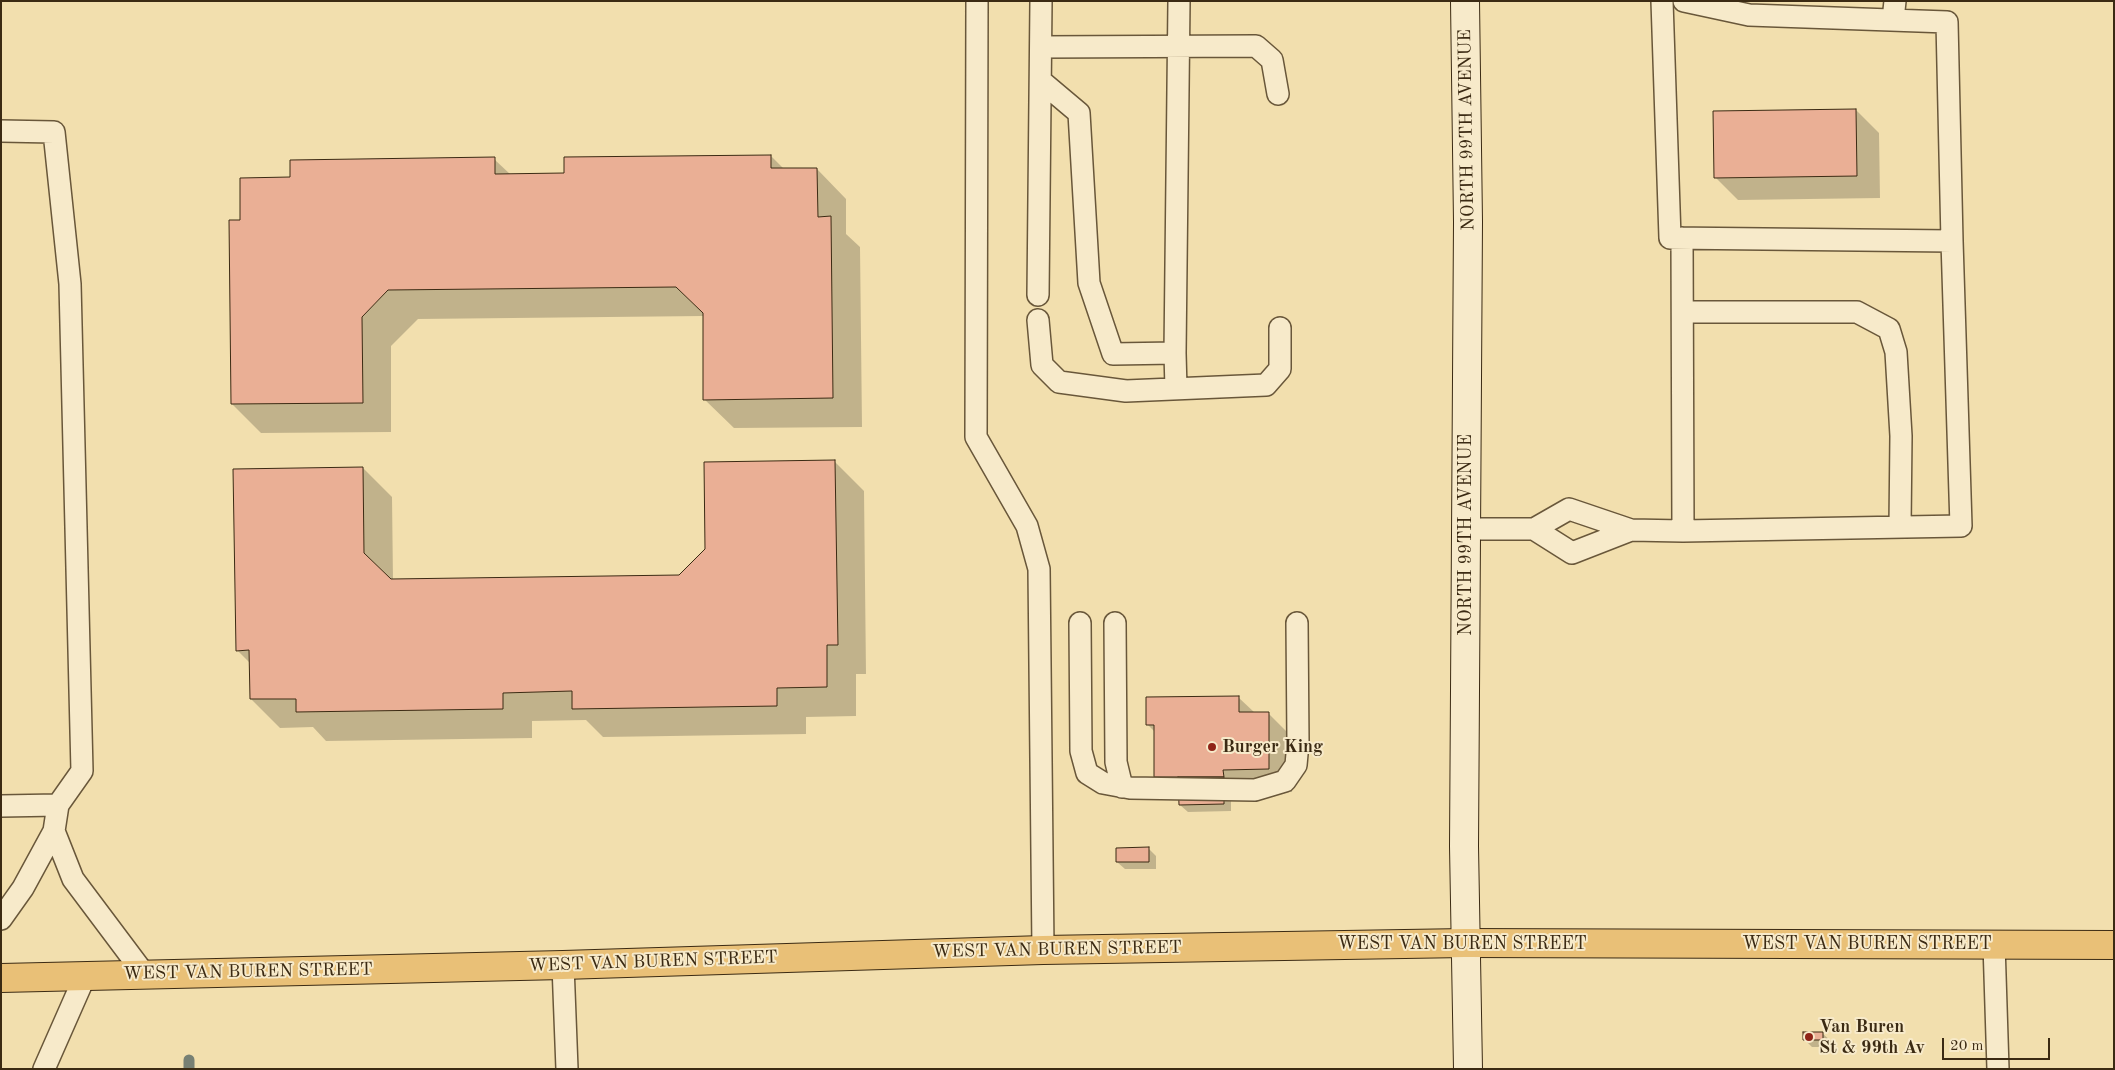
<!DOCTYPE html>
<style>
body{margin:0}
#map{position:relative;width:2115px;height:1070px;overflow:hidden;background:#f2dfae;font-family:"Old Standard TT",serif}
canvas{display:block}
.frame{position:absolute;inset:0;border:2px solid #3b2a13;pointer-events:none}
.scale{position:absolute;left:1942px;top:1038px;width:108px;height:22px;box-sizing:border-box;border:2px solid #3b2a13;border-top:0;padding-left:6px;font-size:15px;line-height:18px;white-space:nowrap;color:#3b2a13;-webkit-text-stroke:4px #f7eaca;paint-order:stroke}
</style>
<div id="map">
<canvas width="2115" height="1070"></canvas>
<div class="frame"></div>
<div class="scale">20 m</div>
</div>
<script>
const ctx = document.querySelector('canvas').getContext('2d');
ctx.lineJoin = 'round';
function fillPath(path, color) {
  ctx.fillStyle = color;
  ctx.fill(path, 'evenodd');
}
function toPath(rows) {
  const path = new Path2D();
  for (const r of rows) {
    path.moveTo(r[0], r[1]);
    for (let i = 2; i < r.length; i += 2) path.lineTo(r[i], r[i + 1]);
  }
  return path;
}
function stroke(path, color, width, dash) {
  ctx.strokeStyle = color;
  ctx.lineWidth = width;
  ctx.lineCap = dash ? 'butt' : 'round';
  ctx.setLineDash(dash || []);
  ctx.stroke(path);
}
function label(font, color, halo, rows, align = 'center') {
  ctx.font = font + ' "Old Standard TT",serif';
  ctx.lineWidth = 4;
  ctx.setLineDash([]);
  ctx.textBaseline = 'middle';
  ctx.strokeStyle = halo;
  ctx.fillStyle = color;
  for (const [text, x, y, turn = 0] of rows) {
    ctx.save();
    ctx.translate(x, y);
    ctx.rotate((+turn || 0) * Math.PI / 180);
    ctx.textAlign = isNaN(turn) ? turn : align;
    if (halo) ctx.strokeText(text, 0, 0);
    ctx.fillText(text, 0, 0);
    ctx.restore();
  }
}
const shadow = toPath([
 [1856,110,1879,133,1880,198,1738,200,1715,177],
 [771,156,784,169,817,169,846,199,846,234,860,247,862,427,734,428,704,399,704,316,418,319,391,346,391,432,261,433,232,404,242,221,292,178,494,159,511,175,566,175],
 [835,462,864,491,866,674,856,674,856,716,806,717,806,734,603,737,586,720,532,721,532,738,326,741,313,727,280,728,251,699,251,664,237,650,363,468,392,497,393,581,679,577],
 [1238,697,1255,713,1268,713,1291,736,1292,792,1245,792,1231,799,1231,811,1188,812,1180,805,1180,800,1155,777,1155,732,1147,724],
 [1148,848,1156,856,1156,869,1125,869,1117,862],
 [1823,1034,1831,1041,1831,1047,1812,1047,1805,1040]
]);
const stream = toPath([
 [189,1060,189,1069]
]);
const building = toPath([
 [1856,109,1857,176,1714,178,1713,111,1856,109],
 [771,155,771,168,817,168,818,217,831,216,833,398,703,400,703,313,676,287,388,290,362,317,363,403,231,404,229,220,240,220,240,178,290,177,290,160,495,157,495,174,564,173,564,157,771,155],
 [835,460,838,645,827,645,827,687,777,688,777,706,572,709,572,691,503,693,503,709,296,712,296,699,250,699,249,650,236,651,233,469,363,467,364,553,391,579,679,575,705,549,704,462,835,460],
 [1239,696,1239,712,1269,712,1269,769,1223,770,1224,777,1154,777,1154,725,1146,725,1146,697,1239,696],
 [1178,777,1224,777,1224,804,1179,805,1178,777],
 [1149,847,1149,862,1116,862,1116,848,1149,847],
 [1803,1032,1823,1032,1823,1040,1803,1040,1803,1032]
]);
const service = toPath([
 [977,1,976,437,1027,526,1039,569,1043,950],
 [1662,1,1670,238,1952,241,1947,22,1749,15,1684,1],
 [1893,20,1895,1],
 [1042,47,1256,46,1272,60,1278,94],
 [1041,81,1079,113,1089,283,1113,354,1175,353,1179,1],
 [1,131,54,132,70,284,82,771,58,805,54,831,23,888,1,919],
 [1682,238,1683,531],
 [1038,295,1041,1],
 [1683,312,1857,312,1889,329,1896,352,1901,436,1900,526],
 [1038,320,1042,365,1059,382,1126,391,1266,385,1280,369,1280,328],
 [1175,353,1176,389],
 [1465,529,1534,529,1569,509,1631,530,1683,531,1961,526,1952,241],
 [1534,529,1572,553,1631,530],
 [1080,623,1081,751,1087,773,1103,783,1130,788,1255,790,1285,781,1296,765,1298,743,1297,623],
 [1115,623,1116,762,1122,787],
 [1,806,58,805],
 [54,831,73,879,145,975],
 [1994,944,1998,1069],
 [563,965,567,1069],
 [44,1069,85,976]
]);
const secondary = toPath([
 [1465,1,1468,222,1464,846,1468,1069]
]);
const primary = toPath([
 [1,978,563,965,1043,950,1465,943,2114,945]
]);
const markers = [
 [1212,747,5,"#8f2418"],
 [1809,1037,5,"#8f2418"]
];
const streetNames = [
 ["NORTH 99TH AVENUE",1467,130,-91],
 ["NORTH 99TH AVENUE",1466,535,-90],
 ["WEST VAN BUREN STREET",1462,944],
 ["WEST VAN BUREN STREET",1867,944],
 ["WEST VAN BUREN STREET",1057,950,-1],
 ["WEST VAN BUREN STREET",653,962,-2],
 ["WEST VAN BUREN STREET",248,972,-1]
];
const poiNames = [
 ["Burger King",1222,747],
 ["Van Buren",1819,1027],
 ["St & 99th Av",1819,1048]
];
fillPath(shadow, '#0003');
stroke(stream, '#778074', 11);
fillPath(building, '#eaaf95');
stroke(building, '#3b2a13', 1);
stroke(service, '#69573a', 24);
stroke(secondary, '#3b2a13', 30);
stroke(primary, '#3b2a13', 30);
stroke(service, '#f7eaca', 21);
stroke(secondary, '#f7eaca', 28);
stroke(primary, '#e9c077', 28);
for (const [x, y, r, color] of markers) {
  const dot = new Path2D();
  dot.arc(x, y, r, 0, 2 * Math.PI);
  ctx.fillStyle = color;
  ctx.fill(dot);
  stroke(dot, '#f7eaca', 2);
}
label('18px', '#3b2a13', '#f7eaca', streetNames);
label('bold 18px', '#3b2a13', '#f7eaca', poiNames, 'left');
</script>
